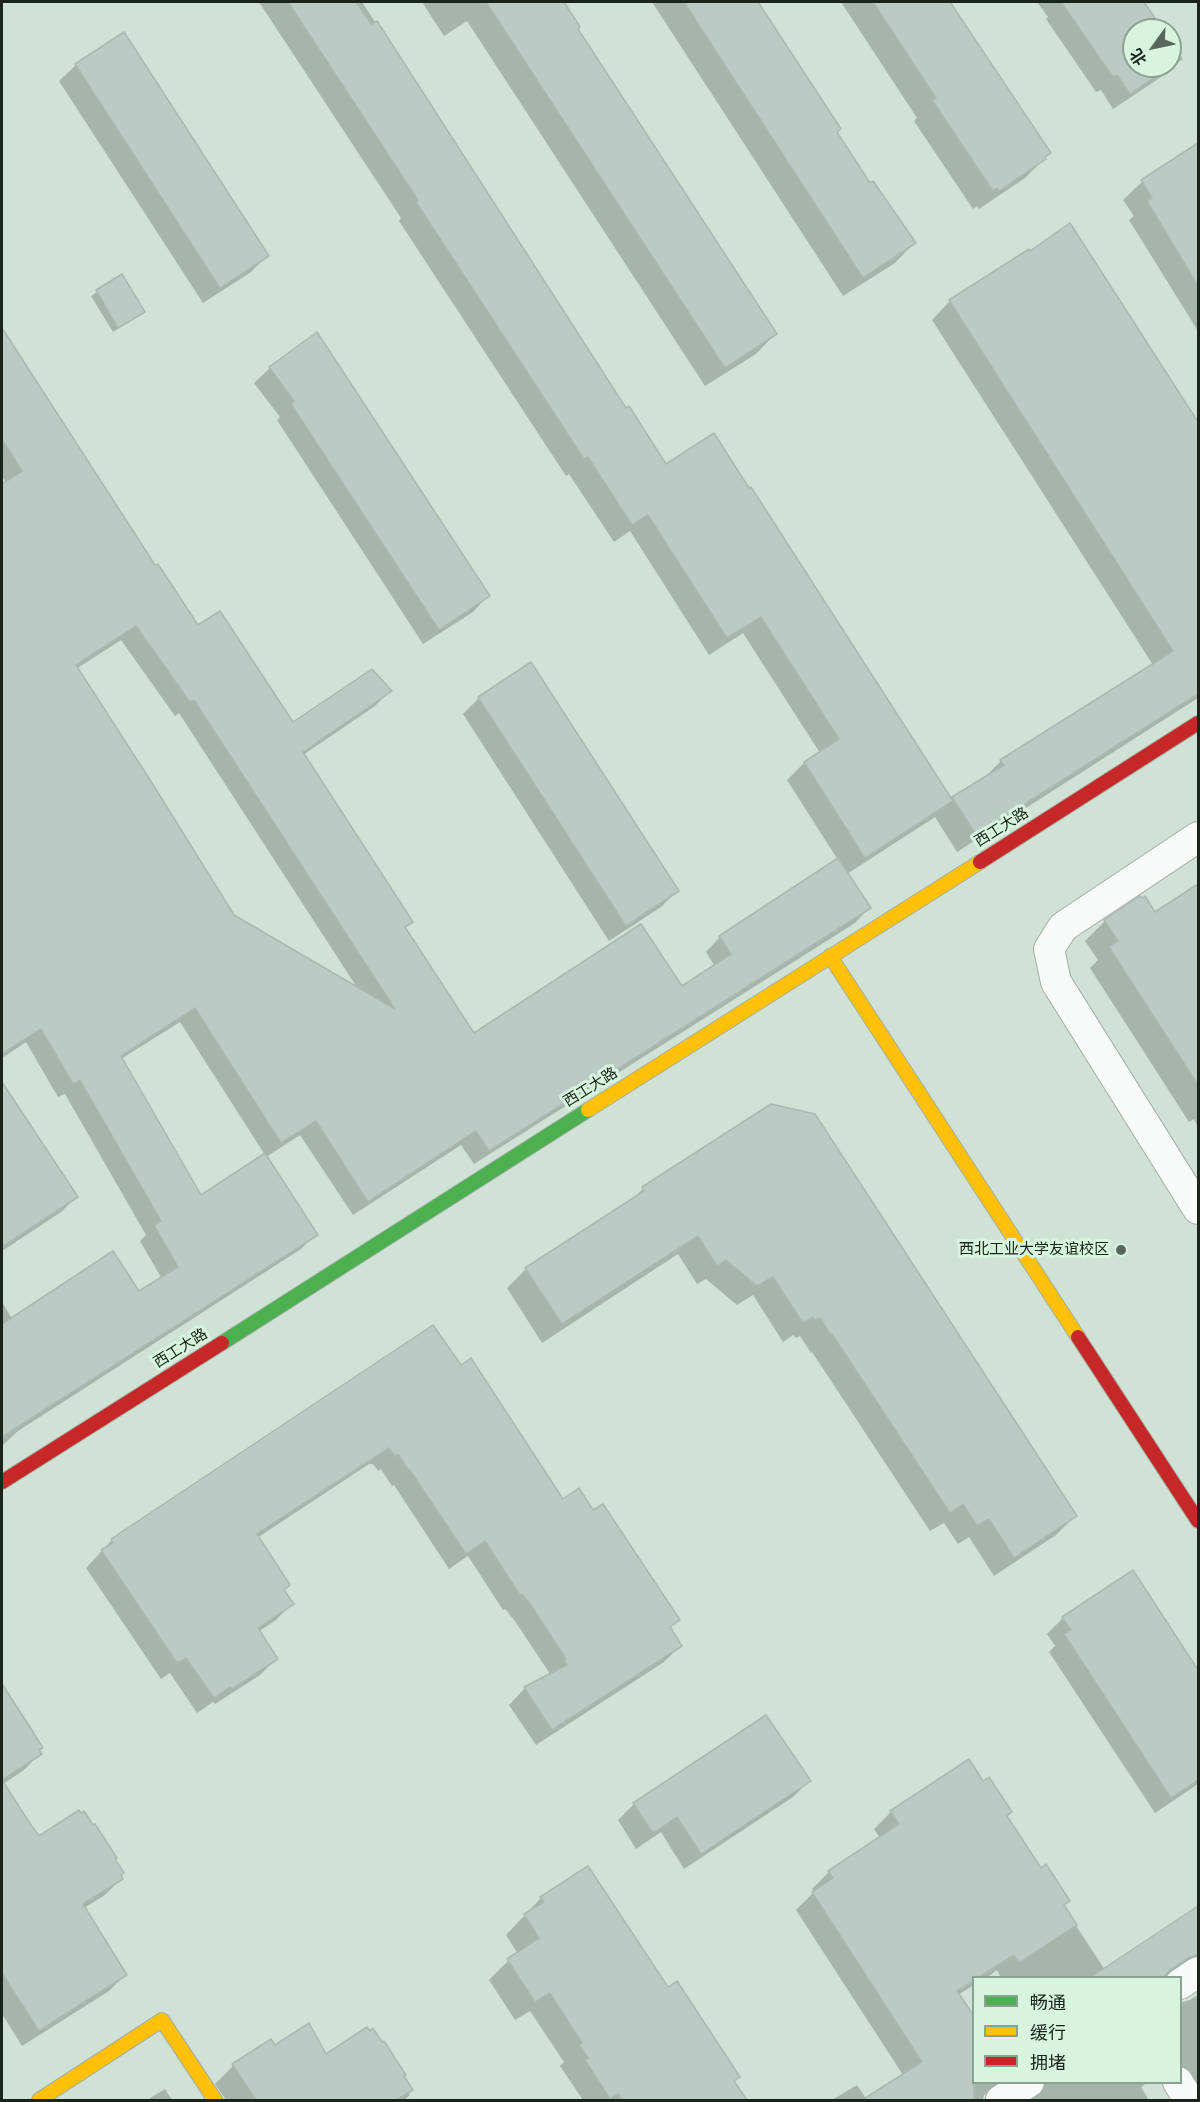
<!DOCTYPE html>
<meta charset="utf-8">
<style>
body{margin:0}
#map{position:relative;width:1200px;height:2102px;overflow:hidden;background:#d0e1d5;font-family:"Roboto Condensed","Noto Sans SC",sans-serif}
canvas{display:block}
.frame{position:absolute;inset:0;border:3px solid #19241c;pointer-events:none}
.legend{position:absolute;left:972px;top:1976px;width:210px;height:108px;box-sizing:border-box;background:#d7f4df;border:2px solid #8ba191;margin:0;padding:8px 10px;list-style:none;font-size:18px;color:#19241c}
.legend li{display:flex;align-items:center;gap:12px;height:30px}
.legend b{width:30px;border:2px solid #8ba191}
.north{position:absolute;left:1122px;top:18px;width:60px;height:60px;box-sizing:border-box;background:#d7f4df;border:2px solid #8ba191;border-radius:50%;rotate:237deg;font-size:16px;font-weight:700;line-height:24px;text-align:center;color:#19241c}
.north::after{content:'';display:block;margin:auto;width:21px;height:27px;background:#59665d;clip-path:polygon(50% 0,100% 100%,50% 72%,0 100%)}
</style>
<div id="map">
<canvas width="1200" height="2102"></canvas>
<div class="frame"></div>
<ul class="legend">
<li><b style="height:8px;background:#4caf50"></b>畅通</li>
<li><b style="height:8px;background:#ffc107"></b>缓行</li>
<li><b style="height:8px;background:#c62828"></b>拥堵</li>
</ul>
<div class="north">北</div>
</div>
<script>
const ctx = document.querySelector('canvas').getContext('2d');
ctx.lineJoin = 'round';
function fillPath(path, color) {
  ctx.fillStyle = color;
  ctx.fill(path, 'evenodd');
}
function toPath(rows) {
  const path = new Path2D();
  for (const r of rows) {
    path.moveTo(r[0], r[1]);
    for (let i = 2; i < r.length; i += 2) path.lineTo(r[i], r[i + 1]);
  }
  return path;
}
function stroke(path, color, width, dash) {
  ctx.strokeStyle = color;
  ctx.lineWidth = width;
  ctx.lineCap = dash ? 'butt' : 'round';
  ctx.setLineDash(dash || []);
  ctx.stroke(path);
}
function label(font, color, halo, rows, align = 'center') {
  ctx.font = font + ' "Roboto Condensed","Noto Sans SC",sans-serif';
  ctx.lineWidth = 6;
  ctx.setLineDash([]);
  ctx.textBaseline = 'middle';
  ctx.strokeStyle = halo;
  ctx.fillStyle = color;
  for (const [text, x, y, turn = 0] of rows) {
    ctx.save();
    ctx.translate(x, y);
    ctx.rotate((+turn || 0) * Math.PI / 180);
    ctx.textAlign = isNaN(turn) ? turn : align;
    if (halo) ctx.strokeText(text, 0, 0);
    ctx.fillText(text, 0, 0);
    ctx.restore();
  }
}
const shadow = toPath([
 [259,2,362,2,626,410,666,466,951,801,983,779,1001,761,1153,665,932,320,950,301,1029,253,1070,225,1198,425,1198,698,957,852,935,817,847,874,869,908,855,923,474,1164,461,1145,353,1215,300,1135,266,1157,316,1234,301,1249,18,1431,2,1446,2,1302,12,1319,139,1293,162,1279,140,1241,146,1235,65,1094,58,1097,26,1042,2,1058,2,486,6,483,2,476,2,359,14,351,155,567,197,627,292,724,390,691,375,706,303,755,411,922,404,929,473,1035,682,988,715,967,706,952,720,937,838,860,787,780,804,763,820,753,743,633,709,655,630,531,614,542,569,474,566,476,399,221,401,218],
 [121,640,175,716,179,713,358,989,233,916,76,669],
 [180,1022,265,1155,200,1197,121,1059],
 [422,2,562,2,579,27,577,29,775,334,756,354,705,386,467,21,444,36],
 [652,2,757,2,839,129,836,133,870,185,874,182,914,243,895,263,843,296],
 [841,2,948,2,988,63,1044,159,1025,178,979,209,977,206,973,209,914,121,917,118],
 [1037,2,1144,2,1161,30,1134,30,1134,66,1170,66,1170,44,1180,59,1164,75,1113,109,1101,90,1096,92,1046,19,1048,17],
 [123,34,267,256,251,272,203,303,59,81,76,65],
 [1191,150,1198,162,1198,331,1129,220,1134,216,1123,200,1142,182],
 [122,276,143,312,113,332,91,296],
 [270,368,488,596,473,612,423,644,277,420,280,417,254,383],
 [479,698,677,891,661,907,609,941,463,714],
 [1198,886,1198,1127,1194,1119,1189,1122,1090,968,1098,960,1085,941,1105,921,1155,914],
 [2,1084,76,1197,61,1212,2,1251],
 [771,1105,1075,1516,1056,1535,994,1576,969,1537,958,1544,944,1523,930,1531,812,1352,811,1353,800,1336,796,1338,793,1335,783,1342,753,1295,737,1305,706,1279,697,1284,678,1254,542,1343,507,1288,526,1269,630,1201,643,1189],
 [433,1328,563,1501,593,1512,678,1620,669,1629,680,1646,664,1662,536,1745,509,1705,525,1688,550,1674,515,1621,505,1609,503,1610,468,1556,449,1569,394,1485,392,1486,381,1469,378,1471,373,1464,369,1464,257,1538,282,1590,292,1603,276,1620,258,1632,276,1659,260,1675,215,1704,213,1702,197,1713,170,1673,161,1679,86,1568,111,1541],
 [1133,1572,1198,1672,1198,1784,1155,1813,1049,1652,1055,1646,1047,1634,1063,1618],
 [2,1683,34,1732,32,1734,40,1754,24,1770,3,1784,38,1838,113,1859,121,1879,105,1895,84,1908,125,1975,109,1991,22,2046,2,2014],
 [766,1717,809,1781,793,1797,684,1869,661,1832,636,1849,618,1820,634,1804],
 [891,1812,1005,1817,1105,1970,1198,1908,1198,1988,1170,1974,1165,1978,1001,1978,997,1970,986,1978,974,1978,974,1985,958,1995,974,2082,1006,2082,984,2095,983,2100,871,2100,882,2089,903,2075,796,1910,814,1892,812,1889,829,1872,880,1838,874,1829],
 [541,1898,667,1989,738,2077,733,2082,745,2100,583,2100,560,2066,564,2062,530,2011,515,2020,489,1980,508,1961,518,1954,506,1935],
 [1198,1991,1198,2100,1180,2079,1180,2003,1190,2000,1198,1995],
 [274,2047,326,2056,402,2076,410,2095,404,2100,226,2100,215,2084,233,2066],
 [1017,2082,1148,2082,1141,2087,1149,2100,1030,2100,1027,2090],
 [857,2085,867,2100,832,2100],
 [165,2089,172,2100,147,2100]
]);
const building = toPath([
 [288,2,356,2,372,25,377,21,626,408,629,406,666,464,714,433,749,488,751,487,953,801,865,858,804,762,839,739,761,617,727,638,648,515,632,525,588,457,584,459,416,202,418,200,288,2],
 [486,2,564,2,580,27,578,29,777,334,725,368,486,2],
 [684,2,758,2,841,129,837,132,870,183,873,181,916,243,863,278,684,2],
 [873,2,950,2,1051,153,1045,157,1046,159,999,191,997,188,993,191,932,100,936,98,873,2],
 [1061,2,1144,2,1163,30,1134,30,1134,66,1170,66,1170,41,1182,59,1130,94,1117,75,1113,77,1061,2],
 [124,32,269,256,220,288,75,64,124,32],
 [1198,143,1198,286,1147,201,1152,198,1141,180,1198,143],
 [1070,223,1198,422,1198,694,976,835,952,797,1004,765,1000,760,1173,651,949,300,1029,249,1030,251,1070,223],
 [122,274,145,312,118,328,96,290,122,274],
 [2,328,155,565,158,564,198,625,220,611,293,722,372,669,392,691,303,752,413,922,405,927,474,1033,641,924,682,986,731,954,719,936,838,858,871,908,489,1151,476,1131,368,1202,316,1121,281,1143,195,1008,121,1056,201,1195,265,1153,318,1235,2,1437,2,1324,113,1251,139,1291,178,1267,154,1225,161,1221,80,1080,73,1084,41,1029,2,1054,2,484,22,471,2,439,2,328],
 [136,626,190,702,194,700,395,1009,234,915,152,783,76,665,136,626],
 [317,332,490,596,439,630,291,404,294,401,269,367,317,332],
 [531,662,679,891,626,926,478,697,531,662],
 [1198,884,1198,1085,1109,947,1118,941,1104,920,1140,896,1142,898,1145,896,1155,912,1198,884],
 [2,1082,78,1197,2,1247,2,1082],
 [771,1104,815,1114,1077,1516,1014,1558,989,1519,977,1526,963,1504,950,1513,832,1334,831,1335,820,1318,815,1320,813,1317,803,1323,773,1277,757,1286,726,1260,717,1266,698,1236,562,1324,525,1268,644,1191,642,1187,771,1104],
 [433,1325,461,1365,471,1358,563,1499,579,1488,593,1510,603,1504,680,1620,670,1627,682,1646,552,1730,524,1687,567,1665,564,1660,566,1659,531,1605,522,1594,520,1595,485,1541,466,1554,410,1470,409,1471,398,1454,395,1457,389,1448,257,1534,290,1585,284,1590,294,1604,258,1628,278,1659,232,1689,230,1687,214,1698,186,1658,177,1663,101,1550,113,1543,111,1539,433,1325],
 [1133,1570,1198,1670,1198,1780,1171,1798,1064,1634,1071,1630,1062,1617,1133,1570],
 [2,1684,43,1748,39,1750,42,1754,2,1780,31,1825,39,1836,79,1810,81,1813,84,1811,93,1825,95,1824,117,1858,115,1859,124,1873,121,1875,123,1879,83,1904,127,1975,39,2031,2,1973,2,1684],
 [766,1715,811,1781,701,1854,677,1817,653,1833,633,1803,766,1715],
 [969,1759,983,1781,989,1777,1012,1812,1007,1816,1041,1868,1046,1864,1070,1901,1064,1905,1077,1925,1019,1963,1014,1955,979,1977,974,1977,974,1981,957,1991,974,2016,974,2100,862,2100,922,2062,812,1892,833,1878,828,1871,899,1824,890,1811,969,1759],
 [588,1866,668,1987,677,1981,740,2077,734,2081,747,2100,623,2100,618,2094,610,2099,585,2060,588,2058,579,2045,582,2043,550,1993,535,2002,507,1959,539,1938,524,1914,544,1902,540,1897,588,1866],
 [1198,1906,1198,1955,1188,1958,1170,1970,1164,1977,1091,1977,1198,1906],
 [309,2023,326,2054,367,2027,370,2031,373,2028,382,2042,384,2041,406,2075,404,2076,413,2090,396,2100,256,2100,232,2064,271,2039,275,2045,309,2023]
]);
const street = toPath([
 [1198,837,1063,927,1049,949,1056,982,1198,1209],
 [1180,1984,1198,1972],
 [1178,2082,1189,2100],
 [1001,2100,1029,2082]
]);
const fast = toPath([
 [222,1343,588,1110]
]);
const slow = toPath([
 [830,956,1078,1337],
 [588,1110,980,862],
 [39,2100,162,2020,215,2100]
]);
const jam = toPath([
 [980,862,1198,723],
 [1078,1337,1198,1521],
 [2,1482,222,1343]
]);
const markers = [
 [1121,1250,6,"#59665d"]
];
const streetNames = [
 ["西工大路",1002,828,-32],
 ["西工大路",591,1088,-32],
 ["西工大路",181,1349,-32]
];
const poiNames = [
 ["西北工业大学友谊校区",1109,1250]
];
fillPath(shadow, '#0003');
fillPath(building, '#bbcac4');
stroke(building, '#a9b8b2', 1.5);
stroke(street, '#a1aea5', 32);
stroke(fast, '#a1aea5', 16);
stroke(slow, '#a1aea5', 16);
stroke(jam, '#a1aea5', 16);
stroke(street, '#f8faf9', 30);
stroke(fast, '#4caf50', 14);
stroke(slow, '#ffc107', 14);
stroke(jam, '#c62828', 14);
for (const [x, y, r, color] of markers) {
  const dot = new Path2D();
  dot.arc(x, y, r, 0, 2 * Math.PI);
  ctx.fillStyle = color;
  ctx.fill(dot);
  stroke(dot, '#d7f4df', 2);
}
label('15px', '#19241c', '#d7f4df', streetNames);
label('15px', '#19241c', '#d7f4df', poiNames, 'right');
</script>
